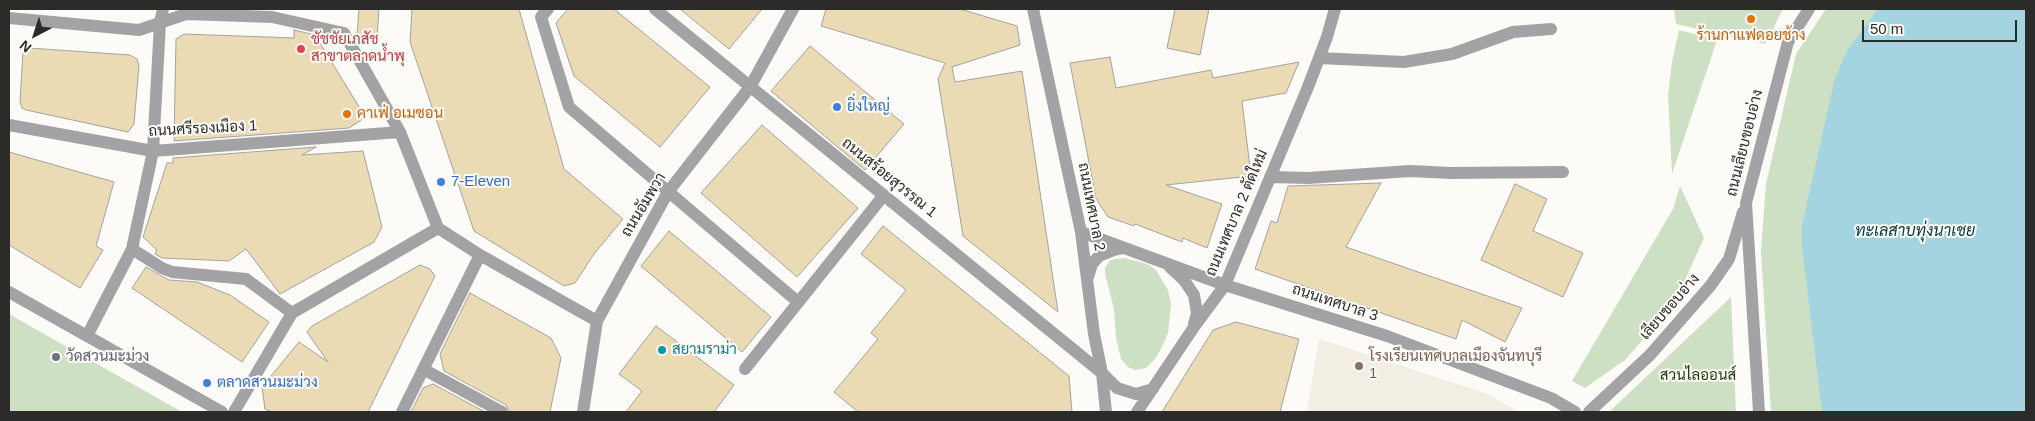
<!DOCTYPE html>
<meta charset="utf-8">
<style>
body{margin:0}
#map{position:relative;width:2035px;height:421px;overflow:hidden;background:#fcfbf7;font-family:Helvetica,sans-serif}
canvas{display:block}
.frame{position:absolute;inset:0;border:10px solid #2c2b2a;pointer-events:none}
.north{position:absolute;left:10px;top:10px;width:50px;height:50px;-webkit-text-stroke:4px #fcfbf7;paint-order:stroke;rotate:220deg;font-size:14px;font-weight:700;line-height:20px;text-align:center;color:#2c2b2a}
.north::after{content:'';display:block;margin:auto;width:18px;height:22px;background:#2c2b2a;clip-path:polygon(50% 0,100% 100%,50% 72%,0 100%)}
.scale{position:absolute;left:1862px;top:20px;width:155px;height:22px;box-sizing:border-box;border:2px solid #2c2b2a;border-top:0;padding-left:6px;font-size:15px;line-height:18px;white-space:nowrap;color:#2c2b2a;-webkit-text-stroke:4px #fcfbf7;paint-order:stroke}
</style>
<div id="map">
<canvas width="2035" height="421"></canvas>
<div class="frame"></div>
<div class="north">N</div>
<div class="scale">50 m</div>
</div>
<script>
const ctx = document.querySelector('canvas').getContext('2d');
ctx.lineJoin = 'round';
function fillPath(path, color) {
  ctx.fillStyle = color;
  ctx.fill(path, 'evenodd');
}
function toPath(rows) {
  const path = new Path2D();
  for (const r of rows) {
    path.moveTo(r[0], r[1]);
    for (let i = 2; i < r.length; i += 2) path.lineTo(r[i], r[i + 1]);
  }
  return path;
}
function stroke(path, color, width, dash) {
  ctx.strokeStyle = color;
  ctx.lineWidth = width;
  ctx.lineCap = dash ? 'butt' : 'round';
  ctx.setLineDash(dash || []);
  ctx.stroke(path);
}
function label(font, color, halo, rows, align = 'center') {
  ctx.font = font + ' Helvetica,Sarabun,sans-serif';
  ctx.lineWidth = 4;
  ctx.setLineDash([]);
  ctx.textBaseline = 'middle';
  ctx.strokeStyle = halo;
  ctx.fillStyle = color;
  for (const [text, x, y, turn = 0] of rows) {
    ctx.save();
    ctx.translate(x, y);
    ctx.rotate((+turn || 0) * Math.PI / 180);
    ctx.textAlign = isNaN(turn) ? turn : align;
    if (halo) ctx.strokeText(text, 0, 0);
    ctx.fillText(text, 0, 0);
    ctx.restore();
  }
}
const built = toPath([
 [1319,339,1488,394,1519,412,1307,412]
]);
const green = toPath([
 [1674,9,1783,9,1765,44,1676,24],
 [1826,9,2026,9,2026,412,1771,412,1761,251,1766,184,1796,54],
 [1679,30,1717,40,1672,174,1668,95,1672,62],
 [1680,186,1704,238,1684,282,1662,318,1625,360,1585,388,1572,381,1673,209],
 [1124,258,1147,264,1156,270,1168,290,1171,304,1168,333,1162,347,1155,359,1146,368,1135,370,1128,367,1121,359,1116,338,1114,309,1105,274,1105,268,1110,260],
 [1731,297,1736,412,1614,412,1611,410],
 [9,314,182,412,9,412]
]);
const water = toPath([
 [1878,9,2026,9,2026,412,1822,412,1802,247,1802,225,1834,82,1846,52]
]);
const building = toPath([
 [359,9,379,9,377,38,357,36,359,9],
 [412,9,519,9,564,169,623,219,594,254,575,283,564,286,474,231,410,42,412,9],
 [568,9,614,9,710,87,660,147,574,76,556,23,568,9],
 [680,9,762,9,729,49,680,9],
 [826,9,960,9,1017,26,1020,45,952,67,955,82,1022,71,1058,312,963,236,938,79,945,63,821,26,826,9],
 [1175,9,1209,9,1200,55,1167,48,1175,9],
 [294,30,315,35,361,110,364,116,360,121,349,128,174,141,176,39,184,34,294,38,294,30],
 [810,46,904,124,865,170,771,91,810,46],
 [29,48,130,55,137,59,139,66,134,124,128,132,26,110,22,108,20,102,23,51,29,48],
 [1110,57,1116,88,1211,70,1213,78,1299,62,1286,93,1242,101,1251,176,1166,185,1222,204,1207,248,1183,238,1182,242,1135,224,1134,226,1108,217,1096,199,1070,63,1110,57],
 [762,125,858,208,797,277,701,193,762,125],
 [316,147,302,155,363,151,382,227,374,242,280,294,246,249,229,261,162,258,155,254,157,250,143,237,167,163,173,163,173,158,316,147],
 [9,152,114,182,96,246,103,250,80,288,9,245,9,152],
 [1381,183,1346,247,1522,308,1505,342,1462,320,1456,339,1255,269,1271,221,1277,223,1288,186,1381,183],
 [1515,184,1547,199,1533,231,1583,253,1563,297,1481,260,1515,184],
 [883,226,1069,376,1072,412,858,412,834,392,878,339,871,333,906,290,861,254,883,226],
 [669,231,771,317,742,352,641,266,669,231],
 [420,265,430,269,435,276,368,412,272,412,265,409,262,387,299,342,328,362,307,332,312,326,420,265],
 [146,267,169,280,197,282,230,295,269,322,242,362,132,288,146,267],
 [470,293,551,338,561,358,550,412,510,412,506,405,444,371,440,354,470,293],
 [1236,322,1299,339,1280,412,1162,412,1213,330,1236,322],
 [656,326,734,385,714,412,626,412,642,391,619,374,656,326],
 [433,384,485,412,411,412,423,388,433,384]
]);
const minor = toPath([
 [548,9,541,17,569,107,798,302],
 [655,9,1102,373,1117,388,1136,394,1153,389],
 [1033,9,1081,232,1094,334,1102,373,1106,412],
 [9,18,139,30,186,14,272,17,344,33,400,132,438,228,480,255,597,321],
 [1319,58,1404,62,1452,54,1513,32,1551,29],
 [9,125,153,151,400,132],
 [1270,177,1308,178,1410,171,1451,173,1563,172],
 [1081,232,1225,285,1387,336,1551,398,1575,412],
 [132,249,162,268,172,272,246,279,292,313],
 [1170,267,1184,280,1194,295,1197,313,1194,324],
 [1088,277,1092,264,1099,256,1114,250,1123,248],
 [9,292,222,412],
 [87,336,132,249,153,151,160,23,163,9],
 [423,369,502,412],
 [745,369,884,195],
 [234,412,292,313,438,228],
 [402,412,480,255],
 [583,412,597,321,668,192,750,87,793,9],
 [1137,412,1194,327,1225,285,1308,87,1327,37,1335,9],
 [1589,412,1650,355,1711,285,1729,259,1743,212],
 [1759,412,1746,203,1788,42,1809,9]
]);
const markers = [
 [1751,19,5,"#e8710a"],
 [301,49,5,"#e0444e"],
 [837,107,5,"#3f7fe0"],
 [347,114,5,"#e8710a"],
 [441,182,5,"#3f7fe0"],
 [662,350,5,"#0f9aa8"],
 [56,357,5,"#6b7280"],
 [1359,366,5,"#8d6e63"],
 [207,383,5,"#3f7fe0"]
];
const foodNames = [
 ["ร้านกาแฟดอยช้าง",1751,36],
 ["คาเฟ่ อเมซอน",357,114,"left"]
];
const healthNames = [
 ["ชัชชัยเภสัช",311,40],
 ["สาขาตลาดน้ำพุ",311,57]
];
const shopNames = [
 ["ยิ่งใหญ่",847,107],
 ["7-Eleven",451,182],
 ["ตลาดสวนมะม่วง",217,383]
];
const streetNames = [
 ["ถนนศรีรองเมือง 1",203,129,-3],
 ["ถนนเลียบขอบอ่าง",1745,143,-76],
 ["ถนนสร้อยสุวรรณ 1",889,178,39],
 ["ถนนอัมพวา",644,205,-59],
 ["ถนนเทศบาล 2",1091,207,79],
 ["ถนนเทศบาล 2 ตัดใหม่",1237,213,-67],
 ["ถนนเทศบาล 3",1335,303,18],
 ["เลียบขอบอ่าง",1670,307,-49]
];
const cultureNames = [
 ["สยามราม่า",672,350]
];
const worshipNames = [
 ["วัดสวนมะม่วง",66,357]
];
const educationNames = [
 ["โรงเรียนเทศบาลเมืองจันทบุรี",1369,357],
 ["1",1369,374]
];
const parkNames = [
 ["สวนไลออนส์",1698,376]
];
const waterNames = [
 ["ทะเลสาบทุ่งนาเชย",1915,232]
];
fillPath(built, '#f3eee3');
fillPath(green, '#cee0c3');
fillPath(water, '#a5d4e1');
fillPath(building, '#eadbb5');
stroke(building, '#a4a29f', 1);
stroke(minor, '#a3a3a5', 12);
for (const [x, y, r, color] of markers) {
  const dot = new Path2D();
  dot.arc(x, y, r, 0, 2 * Math.PI);
  ctx.fillStyle = color;
  ctx.fill(dot);
  stroke(dot, '#fcfbf7', 2);
}
label('15px', '#c56008', '#fcfbf7', foodNames);
label('15px', '#be3a42', '#fcfbf7', healthNames, 'left');
label('15px', '#366cbe', '#fcfbf7', shopNames, 'left');
label('15px', '#2c2b2a', '#fcfbf7', streetNames);
label('15px', '#0d838f', '#fcfbf7', cultureNames, 'left');
label('15px', '#5b616d', '#fcfbf7', worshipNames, 'left');
label('15px', '#785e54', '#fcfbf7', educationNames, 'left');
label('15px', '#1f3a07', '#fcfbf7', parkNames);
label('italic 16px', '#0a3741', '#fcfbf7', waterNames);
</script>
